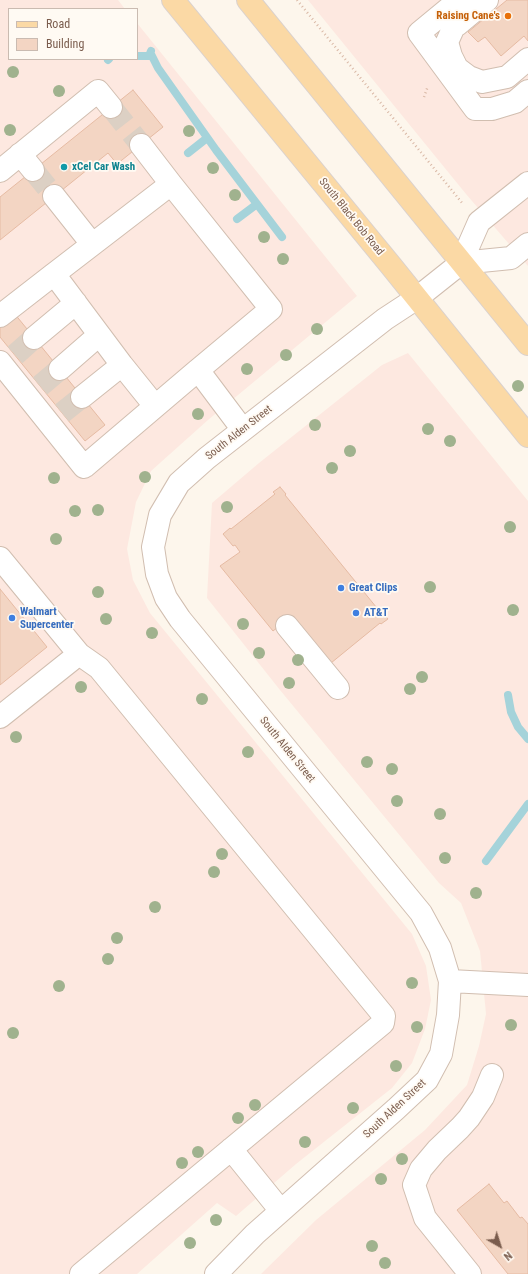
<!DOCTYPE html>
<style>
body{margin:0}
#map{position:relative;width:528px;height:1274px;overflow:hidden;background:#fdf6ec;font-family:"Roboto Condensed",sans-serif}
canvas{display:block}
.legend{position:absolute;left:8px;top:8px;width:130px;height:52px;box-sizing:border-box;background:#fffaf3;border:1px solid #cabbb1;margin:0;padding:5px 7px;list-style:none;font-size:12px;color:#7a5c4d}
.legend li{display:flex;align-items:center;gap:8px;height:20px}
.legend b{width:20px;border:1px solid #cabbb1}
.north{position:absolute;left:480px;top:1226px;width:40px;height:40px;-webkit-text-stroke:3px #fffaf3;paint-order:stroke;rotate:141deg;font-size:11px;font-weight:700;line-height:16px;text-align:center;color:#7a5c4d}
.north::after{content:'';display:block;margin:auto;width:14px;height:18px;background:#7a5c4d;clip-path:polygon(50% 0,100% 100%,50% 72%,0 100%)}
</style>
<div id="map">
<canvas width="528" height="1274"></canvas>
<ul class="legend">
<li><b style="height:5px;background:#fbd9a5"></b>Road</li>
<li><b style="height:11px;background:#f3d5c3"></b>Building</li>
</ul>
<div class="north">N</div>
</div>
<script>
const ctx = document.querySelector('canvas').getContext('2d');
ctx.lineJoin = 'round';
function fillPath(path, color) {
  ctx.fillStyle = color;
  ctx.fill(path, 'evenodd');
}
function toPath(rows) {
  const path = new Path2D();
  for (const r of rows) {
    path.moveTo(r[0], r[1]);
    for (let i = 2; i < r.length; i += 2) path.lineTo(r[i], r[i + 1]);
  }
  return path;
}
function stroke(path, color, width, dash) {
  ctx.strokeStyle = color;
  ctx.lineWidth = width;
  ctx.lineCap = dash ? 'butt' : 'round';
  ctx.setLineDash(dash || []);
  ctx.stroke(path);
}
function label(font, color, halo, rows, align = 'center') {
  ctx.font = font + ' "Roboto Condensed",sans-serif';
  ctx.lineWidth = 3.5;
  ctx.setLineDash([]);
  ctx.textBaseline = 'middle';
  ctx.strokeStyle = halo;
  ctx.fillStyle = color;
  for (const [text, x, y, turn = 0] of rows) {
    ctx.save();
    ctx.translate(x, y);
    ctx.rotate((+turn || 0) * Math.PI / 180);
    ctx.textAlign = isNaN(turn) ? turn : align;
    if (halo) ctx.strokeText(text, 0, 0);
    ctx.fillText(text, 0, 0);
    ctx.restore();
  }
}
const commercial = toPath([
 [0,0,118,0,125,9,9,9,9,59,137,59,137,23,357,296,208,420,151,471,136,502,127,549,133,580,150,613,412,934,426,966,431,1000,425,1029,412,1063,392,1088,296,1164,236,1216,217,1203,137,1274,0,1274],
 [308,0,528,0,528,266,466,194],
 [408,353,528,501,528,1274,261,1274,316,1220,425,1130,467,1085,479,1046,486,1014,480,951,461,903,439,883,280,690,207,598,212,503,259,463,382,365]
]);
const stream = toPath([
 [151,54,158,68,216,150,282,237],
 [137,56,149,56,151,51],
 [108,60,109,59],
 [188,153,207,138],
 [237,219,257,204],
 [508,695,511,712,518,727,528,739],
 [486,861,528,804]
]);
const building = toPath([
 [507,0,528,0,528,41,524,36,501,56,485,37,478,42,468,32,507,0],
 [133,90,163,127,117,164,108,153,0,240,0,197,133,90],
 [14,313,105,425,85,441,0,337,0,325,14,313],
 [280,487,286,494,285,495,381,613,382,612,388,619,381,624,380,623,331,663,292,616,273,631,220,566,240,552,235,545,233,546,223,534,230,528,231,529,275,494,273,492,280,487],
 [0,589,47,647,0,685,0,589],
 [489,1184,504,1203,507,1201,520,1218,522,1217,528,1224,528,1274,508,1274,457,1210,489,1184]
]);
const minorTunnel = toPath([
 [111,107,141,145],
 [33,170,54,196],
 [15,355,34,338],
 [40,386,60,369],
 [62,413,82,397]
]);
const path = toPath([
 [297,0,463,204],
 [424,97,428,86]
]);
const minor = toPath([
 [459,0,419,33,475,109,492,109,515,102,528,91],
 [466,0,447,42,451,56,457,68,469,77,482,82,507,77,528,59],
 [457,25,487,0],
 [141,145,171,184,271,309,198,370],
 [20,154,33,170],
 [0,171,98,91,111,107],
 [54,196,92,244],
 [461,263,511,258,528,244],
 [54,274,171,184],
 [0,316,54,274,122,365,155,406],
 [34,338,76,303],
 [0,362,84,467,198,370,243,430],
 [60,369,99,335],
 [82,397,122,365],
 [0,558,79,654],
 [287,626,338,688],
 [0,717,79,654,99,668,384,1016,383,1023,81,1274],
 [450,981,528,985],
 [231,1149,281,1211],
 [216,1274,255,1234,396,1109,427,1080,441,1054,448,1015,450,981,440,948,421,913,180,619,166,598,157,574,153,547,160,515,179,483,207,458,385,319,417,298,461,263,479,222,528,183],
 [470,1274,425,1218,414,1185,421,1169,437,1150,460,1128,469,1118,483,1097,492,1075]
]);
const major = toPath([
 [173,0,392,267,528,436],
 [248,0,528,344]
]);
const trees = [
 [13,72],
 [59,91],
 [10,130],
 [189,131],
 [213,168],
 [235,195],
 [264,237],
 [283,259],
 [317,329],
 [286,355],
 [247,369],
 [518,386],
 [198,414],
 [315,425],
 [428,429],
 [450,441],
 [350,451],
 [332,468],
 [145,477],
 [54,478],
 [227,507],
 [98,510],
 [75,511],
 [510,527],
 [56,539],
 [430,587],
 [98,592],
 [513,610],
 [106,619],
 [243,624],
 [152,633],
 [259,653],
 [298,660],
 [422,677],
 [289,683],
 [81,687],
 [410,689],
 [202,699],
 [16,737],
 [248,752],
 [367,762],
 [392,769],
 [397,801],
 [440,814],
 [222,854],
 [445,858],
 [214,872],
 [476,893],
 [155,907],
 [117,938],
 [108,959],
 [412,983],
 [59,986],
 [511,1025],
 [417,1027],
 [13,1033],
 [396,1066],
 [255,1105],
 [353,1108],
 [238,1118],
 [305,1142],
 [198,1152],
 [402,1159],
 [182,1163],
 [381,1179],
 [216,1220],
 [190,1243],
 [372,1246],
 [385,1263]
];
const markers = [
 [508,16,4,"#e8710a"],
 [64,167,4,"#0f9aa8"],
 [341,588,4,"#3f7fe0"],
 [356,613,4,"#3f7fe0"],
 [12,618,4,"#3f7fe0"]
];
const foodNames = [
 ["Raising Cane's",500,16]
];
const cultureNames = [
 ["xCel Car Wash",72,167]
];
const streetNames = [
 ["South Black Bob Road",351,217,51],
 ["South Alden Street",239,433,-38],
 ["South Alden Street",287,750,51],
 ["South Alden Street",395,1109,-43]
];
const shopNames = [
 ["Great Clips",349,588],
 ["Walmart",20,612],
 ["Supercenter",20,625],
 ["AT&T",364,613]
];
fillPath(commercial, '#fde8e0');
stroke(stream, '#a5d3da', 8);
fillPath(building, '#f3d5c3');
stroke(building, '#e6bba3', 1);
stroke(minorTunnel, '#dcd0c4', 22, [22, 11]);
stroke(minor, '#d1beb0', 24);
stroke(major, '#dad1cd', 24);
stroke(path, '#d9b8a5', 2.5, [1, 3]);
stroke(minor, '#fff', 22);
stroke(major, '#fbd9a5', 22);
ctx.fillStyle = '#a0b28e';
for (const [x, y] of trees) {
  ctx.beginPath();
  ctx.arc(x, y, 6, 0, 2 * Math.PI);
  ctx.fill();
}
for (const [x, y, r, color] of markers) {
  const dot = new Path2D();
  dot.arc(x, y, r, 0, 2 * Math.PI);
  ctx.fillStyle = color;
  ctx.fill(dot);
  stroke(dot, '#fffaf3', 1.5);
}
label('bold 11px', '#c56008', '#fffaf3', foodNames, 'right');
label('bold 11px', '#0d838f', '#fffaf3', cultureNames, 'left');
label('11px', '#7a5c4d', '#fffaf3', streetNames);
label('bold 11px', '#366cbe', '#fffaf3', shopNames, 'left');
</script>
